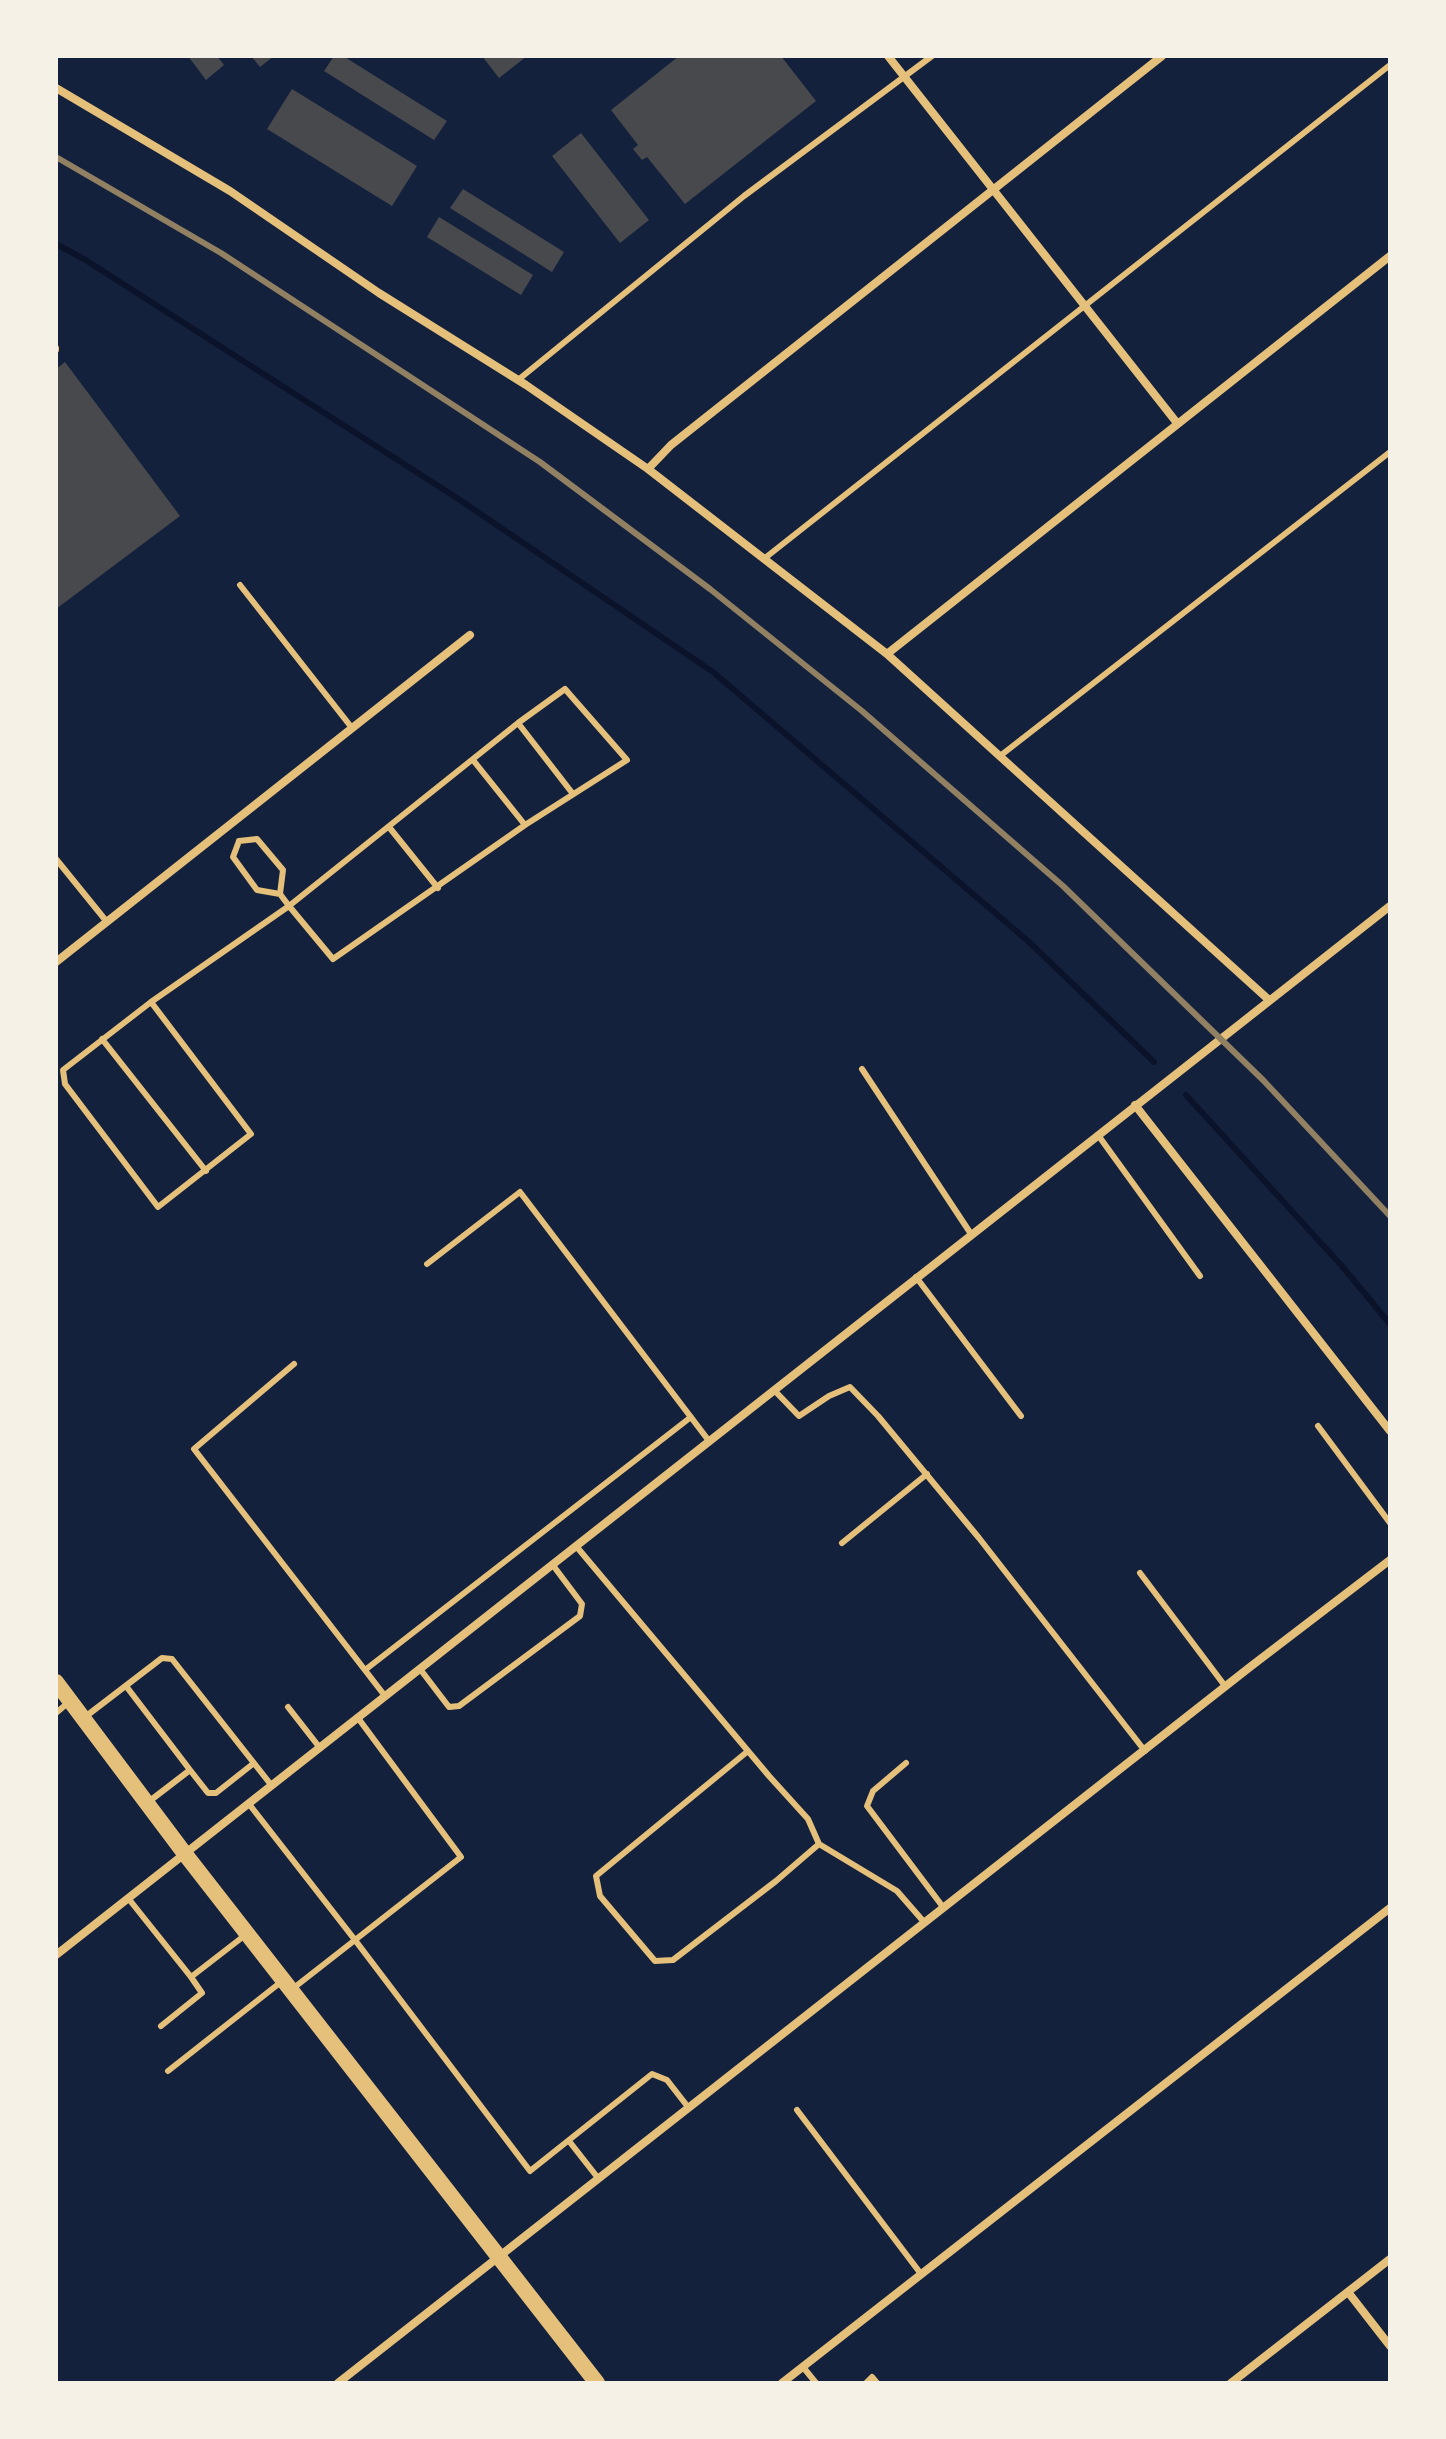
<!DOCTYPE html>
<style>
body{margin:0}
#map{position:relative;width:1446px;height:2439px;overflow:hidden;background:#14213d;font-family:Overpass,sans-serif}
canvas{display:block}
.frame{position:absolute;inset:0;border:58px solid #f6f1e7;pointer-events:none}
</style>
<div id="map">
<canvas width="1446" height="2439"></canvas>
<div class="frame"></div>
</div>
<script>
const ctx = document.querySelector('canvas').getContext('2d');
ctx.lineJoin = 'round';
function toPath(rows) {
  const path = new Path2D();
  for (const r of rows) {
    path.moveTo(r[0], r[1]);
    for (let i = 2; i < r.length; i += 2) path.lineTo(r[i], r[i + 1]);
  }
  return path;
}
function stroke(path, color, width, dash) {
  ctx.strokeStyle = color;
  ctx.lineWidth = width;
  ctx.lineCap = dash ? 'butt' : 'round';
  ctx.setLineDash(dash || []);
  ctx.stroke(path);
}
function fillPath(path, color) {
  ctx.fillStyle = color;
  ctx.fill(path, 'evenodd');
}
const stream = toPath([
 [56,244,84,259,457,498,713,672,1028,941,1154,1062],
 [1186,1095,1341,1265,1390,1324]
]);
const building = toPath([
 [188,56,217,56,224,65,206,80],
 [251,56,274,56,260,67],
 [334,56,343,56,447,121,434,140,324,71],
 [482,56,527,56,499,78],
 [679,56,781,56,816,101,685,204,647,157,642,160,633,149,638,145,611,110],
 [292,89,417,166,392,206,267,129],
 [581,133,649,220,620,243,552,156],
 [463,189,564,252,552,272,450,208],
 [439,217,533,275,521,295,427,237],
 [65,362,180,516,56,609,56,369]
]);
const service = toPath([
 [56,348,56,350],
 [518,380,744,196,932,56],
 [765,558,1390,65],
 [240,585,352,728],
 [518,723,289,906,333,959,525,825,627,760,565,689,518,723,573,794],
 [1000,756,1390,452],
 [473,760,525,825],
 [389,827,438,888],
 [239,841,233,857,257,890,280,894],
 [56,859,107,922],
 [151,1002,251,1134,158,1207,65,1084,63,1070,151,1002,289,906,280,894,283,870,257,839,239,841],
 [102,1039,206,1171],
 [862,1069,971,1234],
 [1098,1135,1200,1276],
 [427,1264,520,1192,709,1441],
 [916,1277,1021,1416],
 [294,1364,194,1449,385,1696],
 [774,1390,799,1416,829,1396,850,1387,878,1416,979,1538,1145,1751],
 [1318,1426,1390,1523],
 [842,1543,927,1474],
 [576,1546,769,1776,808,1819,819,1844,776,1881,673,1960,655,1961,600,1896,596,1876,748,1751],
 [1140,1573,1225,1686],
 [420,1669,449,1707,459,1706,580,1616,582,1604,552,1564],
 [365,1670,691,1417],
 [126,1686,190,1770,147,1803],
 [288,1707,320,1748],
 [56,1713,70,1701],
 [85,1717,162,1658,172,1659,272,1786],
 [906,1763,873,1791,867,1806,943,1907],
 [190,1770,208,1793,216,1793,254,1763],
 [249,1804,355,1940,461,1857,358,1718],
 [819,1844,897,1891,924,1922],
 [128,1898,191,1977,244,1936],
 [291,1990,355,1940,530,2171,652,2074,667,2080,688,2107],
 [161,2026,202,1993,191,1977],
 [168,2071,281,1982],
 [797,2110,921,2274],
 [569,2141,598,2178],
 [803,2367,816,2383],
 [866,2383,872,2377,877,2383]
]);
const minor = toPath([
 [888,56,1177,423],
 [56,88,230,191,379,293,526,385,648,469,887,654,1269,1000],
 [648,469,671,445,1162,56],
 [887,654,1390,256],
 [56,962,470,635],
 [1135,1105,1390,1431],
 [56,1955,1390,906],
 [1348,2292,1390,2346],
 [338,2383,1250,1667,1390,1560],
 [782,2383,1390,1908],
 [1231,2383,1390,2259]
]);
const secondary = toPath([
 [56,1682,185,1854,597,2383]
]);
const rail = toPath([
 [56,157,221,253,540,462,710,589,862,711,1063,886,1263,1080,1390,1216]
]);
stroke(stream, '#0b132b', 6);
fillPath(building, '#48494c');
stroke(service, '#e5c07b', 6);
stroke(minor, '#e5c07b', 8);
stroke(secondary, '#e5c07b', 16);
stroke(rail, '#918062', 6);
</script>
